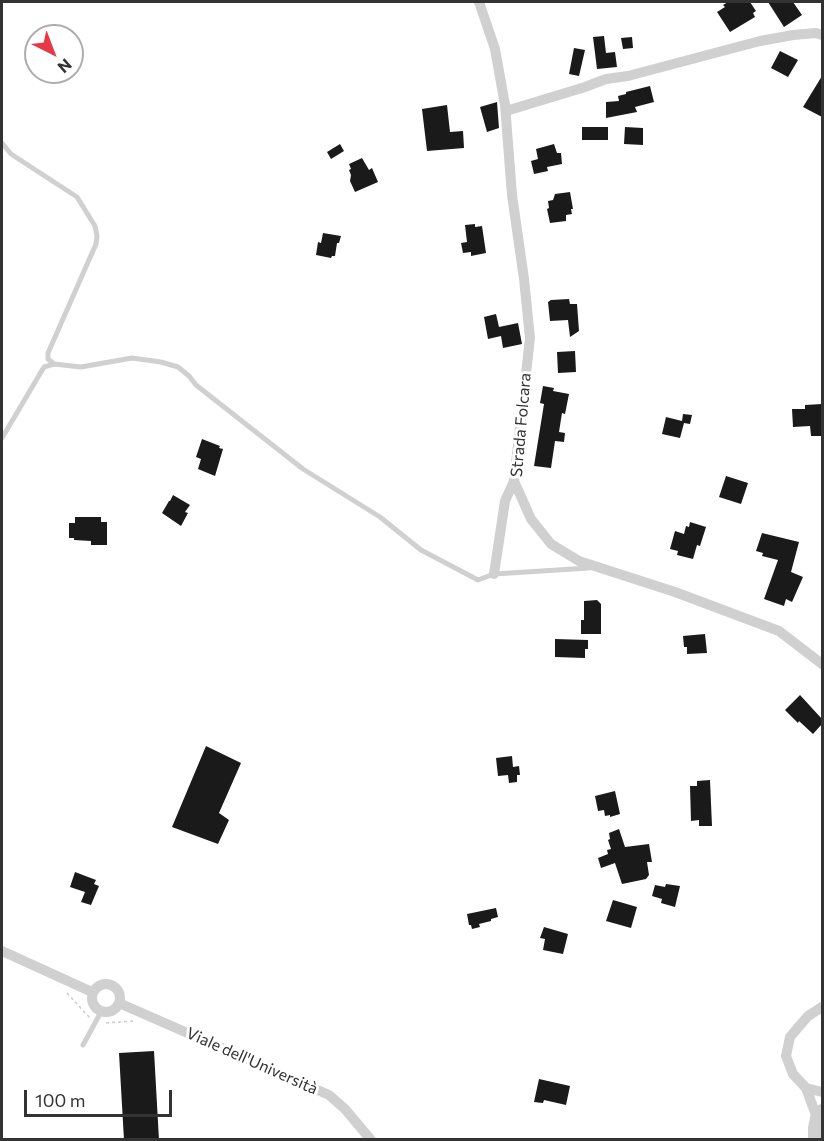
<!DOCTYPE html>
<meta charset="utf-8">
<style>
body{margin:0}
#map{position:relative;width:824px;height:1141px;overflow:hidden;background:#fff;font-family:Commissioner,sans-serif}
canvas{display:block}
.frame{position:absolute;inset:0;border:3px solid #333;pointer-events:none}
.north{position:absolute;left:24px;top:24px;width:60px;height:60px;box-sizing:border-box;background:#fff;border:2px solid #adadad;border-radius:50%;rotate:138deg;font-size:16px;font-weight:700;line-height:24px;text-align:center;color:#333}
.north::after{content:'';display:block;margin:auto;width:21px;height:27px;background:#e63946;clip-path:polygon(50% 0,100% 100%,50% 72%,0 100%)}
.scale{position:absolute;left:24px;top:1090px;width:148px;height:27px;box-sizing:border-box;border:3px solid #333;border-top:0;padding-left:8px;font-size:18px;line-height:21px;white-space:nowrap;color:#333;-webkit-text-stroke:4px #fff;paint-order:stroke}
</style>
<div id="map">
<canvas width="824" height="1141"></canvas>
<div class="frame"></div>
<div class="north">N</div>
<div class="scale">100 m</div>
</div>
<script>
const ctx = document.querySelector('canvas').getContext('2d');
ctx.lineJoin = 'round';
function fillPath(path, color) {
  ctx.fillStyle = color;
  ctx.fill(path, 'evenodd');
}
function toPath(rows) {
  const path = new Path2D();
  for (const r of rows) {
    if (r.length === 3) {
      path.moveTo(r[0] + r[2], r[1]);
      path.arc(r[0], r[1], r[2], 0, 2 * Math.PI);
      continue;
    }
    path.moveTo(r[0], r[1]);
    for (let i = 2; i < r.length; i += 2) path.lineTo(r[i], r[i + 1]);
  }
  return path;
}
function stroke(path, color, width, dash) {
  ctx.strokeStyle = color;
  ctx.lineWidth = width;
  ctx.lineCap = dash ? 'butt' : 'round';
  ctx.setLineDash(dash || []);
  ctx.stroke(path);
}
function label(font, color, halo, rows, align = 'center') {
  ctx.font = font + ' Commissioner,sans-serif';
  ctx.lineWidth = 6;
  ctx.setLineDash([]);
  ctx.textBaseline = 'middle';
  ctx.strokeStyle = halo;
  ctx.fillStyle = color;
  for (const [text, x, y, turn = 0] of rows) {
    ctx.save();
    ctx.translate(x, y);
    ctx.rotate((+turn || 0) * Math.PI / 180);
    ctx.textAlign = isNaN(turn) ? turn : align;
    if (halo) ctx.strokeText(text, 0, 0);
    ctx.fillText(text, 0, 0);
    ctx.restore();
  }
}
const building = toPath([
 [728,2,750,2,756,11,753,13,755,17,730,32,717,12,725,7,723,5],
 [768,2,793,2,802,15,784,27],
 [604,36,606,53,615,52,617,67,597,69,593,37],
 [632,37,633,48,623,49,621,38],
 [574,48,585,50,579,76,569,74],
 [780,51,798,60,788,77,771,68],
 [822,76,822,117,803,107],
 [650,86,654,102,635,107,637,112,606,118,606,102,619,101,618,96,626,94,626,92],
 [497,102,499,128,487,132,480,107],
 [447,105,450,132,463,131,464,148,427,151,422,109],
 [582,127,608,127,608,140,582,140],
 [625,127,643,128,643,145,624,144],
 [340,144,344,151,331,159,327,152],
 [554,144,557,153,561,153,562,164,547,167,548,171,534,174,531,161,538,159,536,149],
 [362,158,369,170,372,168,378,182,355,192,350,181,351,175,349,170,351,169,349,164],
 [570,192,573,209,571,209,572,214,566,215,566,221,550,223,547,209,549,208,548,201,553,200,555,194],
 [475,224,475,227,482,226,486,253,471,256,471,252,463,253,461,243,467,242,465,225],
 [323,233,341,236,339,243,337,243,335,256,332,256,331,258,316,255,318,242,321,243],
 [569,299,570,304,577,304,579,331,570,337,568,320,550,321,548,302,551,300],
 [496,314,499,327,518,323,522,344,503,348,501,336,488,339,484,317],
 [575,351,576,372,558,373,557,352],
 [543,386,554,388,553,391,569,394,565,414,562,413,559,432,565,433,564,442,555,441,551,468,534,466,544,404,540,403],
 [822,404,822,436,811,436,810,426,793,427,792,409,805,409,805,405],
 [683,414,692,415,690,424,684,423,680,438,662,434,666,417,682,421],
 [202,439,220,446,219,448,223,449,215,476,198,469,201,459,196,457],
 [726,476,748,483,741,504,719,497],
 [173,495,190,505,185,512,188,513,181,526,162,513,169,501,170,501],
 [75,517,101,517,101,522,107,522,107,545,91,545,91,541,74,540,74,538,69,538,69,523,75,523],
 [690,522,706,527,700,546,697,545,693,559,677,555,678,551,670,549,675,531,684,534,686,526,689,527],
 [762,533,799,542,791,572,803,577,792,602,786,599,784,606,764,599,778,560,762,556,763,553,756,551],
 [597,600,601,604,601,634,581,634,581,620,584,620,584,601],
 [705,634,707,653,687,654,687,647,684,647,683,636],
 [555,639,588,640,588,649,585,649,585,658,555,657],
 [800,695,822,719,822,724,813,734,799,721,798,723,785,710],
 [206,746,241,763,219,813,229,820,218,844,172,827],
 [512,756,513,767,519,766,520,775,517,775,517,782,509,783,508,775,498,776,496,758],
 [710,780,712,826,699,826,699,820,691,821,690,786,697,786,697,781],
 [615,791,620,814,610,817,610,815,605,816,604,810,598,811,595,796],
 [619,829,625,847,649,844,652,862,647,862,649,875,646,879,622,884,615,863,601,868,598,858,608,854,607,850,611,849,608,840,610,839,609,833],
 [75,872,96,880,94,884,99,886,91,905,81,902,85,892,70,887],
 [666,884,680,886,675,907,661,903,662,899,652,896,655,885,665,887],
 [613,900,637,907,631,928,606,921],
 [496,908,498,917,491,919,491,921,479,924,480,927,472,929,471,925,469,925,467,914],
 [544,927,568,934,563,954,543,950,545,939,540,938],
 [154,1051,159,1140,124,1140,119,1053],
 [539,1079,570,1086,566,1105,544,1100,543,1103,534,1102]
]);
const path = toPath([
 [67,993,90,1018],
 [106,1023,134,1021]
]);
const service = toPath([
 [2,143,11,154,77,197,95,226,97,236,96,244,48,353,48,359,54,364,81,367,132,358,161,362,178,367,189,376,196,385,303,469,380,517,421,550,478,580,494,574,589,568],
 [2,438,44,367,54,364],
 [83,1045,101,1012]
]);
const minor = toPath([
 [479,2,495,49,505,105,512,195,524,279,530,338,514,481,531,519,551,544,579,561,675,592,779,631,822,664],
 [506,111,585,87,606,79,628,76,760,41,793,35,816,33,822,35],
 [494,574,505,501,514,481],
 [2,951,92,992],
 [106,998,14],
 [119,1003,329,1095,345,1109,371,1140],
 [806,1088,822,1092],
 [817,1118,806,1088,793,1074,786,1056,790,1037,808,1016,822,1007]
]);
const tertiary = toPath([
 [815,1140,815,1128,817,1118,822,1111]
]);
const streetNames = [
 ["Strada Folcara",521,425,-85],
 ["Viale dell'Università",252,1061,24]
];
fillPath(building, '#1a1a1a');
stroke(path, '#cdcdcd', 1.5, [3, 3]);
stroke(service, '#d0d0d0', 5);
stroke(minor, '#d0d0d0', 10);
stroke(tertiary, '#d0d0d0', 14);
label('16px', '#333', '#fff', streetNames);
</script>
